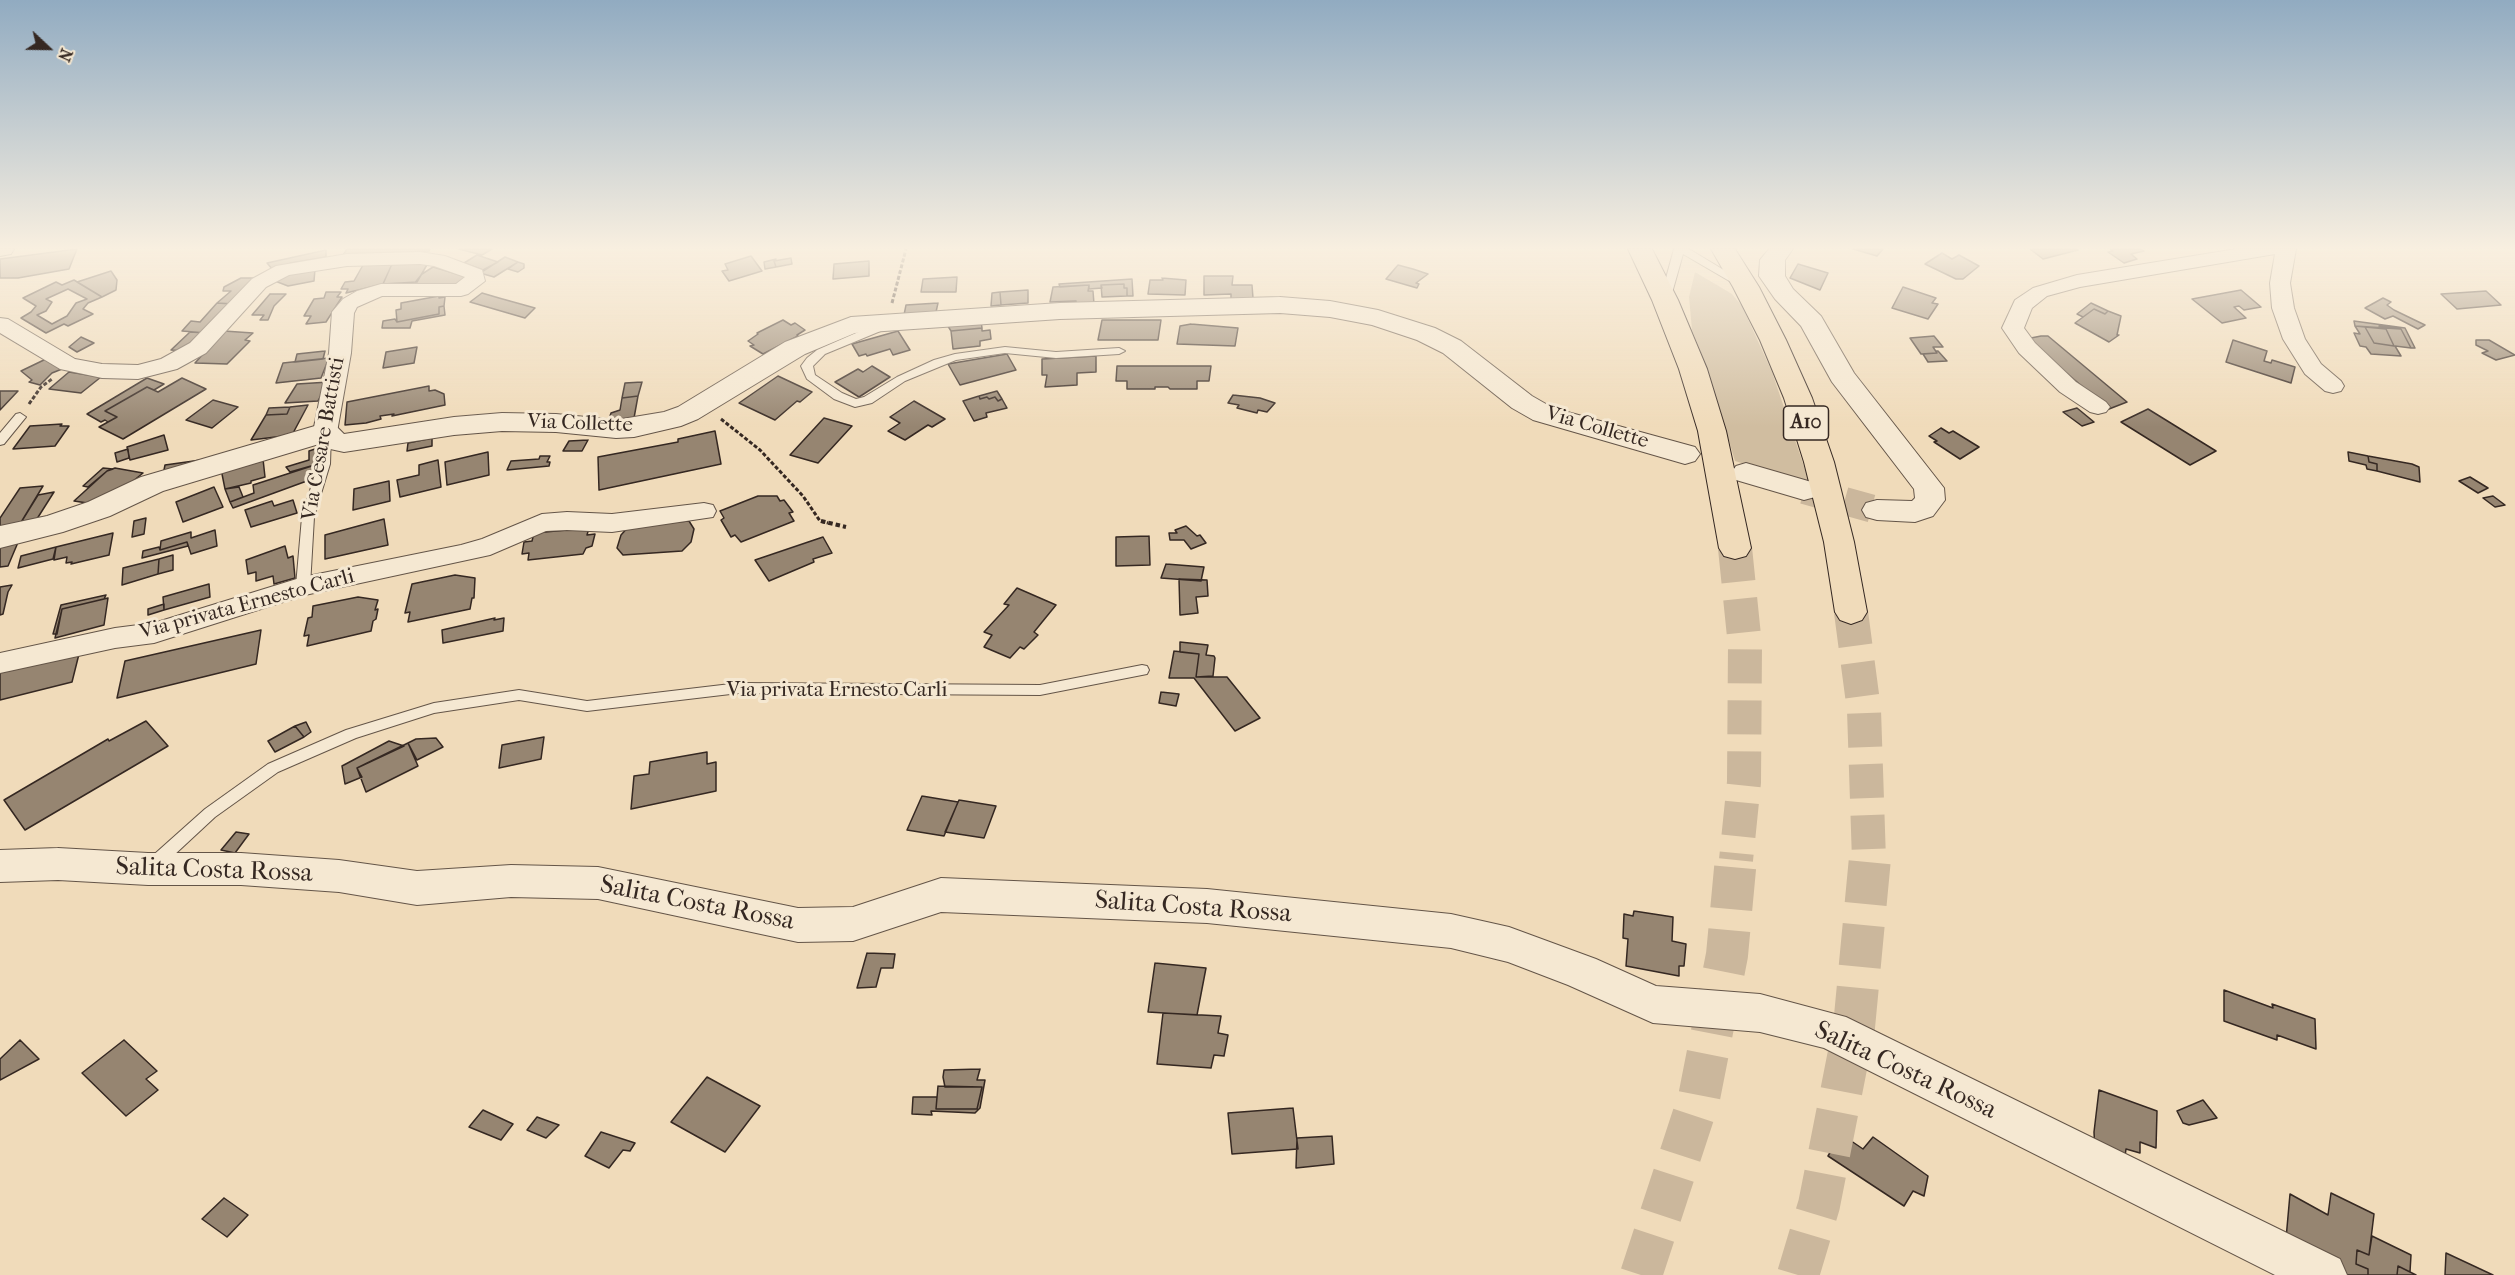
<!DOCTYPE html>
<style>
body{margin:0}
#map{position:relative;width:2515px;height:1275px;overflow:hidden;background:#f0dbba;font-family:"IM FELL French Canon",serif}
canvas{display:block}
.north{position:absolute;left:18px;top:18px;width:60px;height:60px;-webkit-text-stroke:4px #f5e8d2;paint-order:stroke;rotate:112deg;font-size:16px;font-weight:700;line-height:24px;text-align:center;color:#352822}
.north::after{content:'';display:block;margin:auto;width:21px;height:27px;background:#352822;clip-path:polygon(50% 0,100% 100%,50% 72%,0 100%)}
</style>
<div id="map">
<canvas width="2515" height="1275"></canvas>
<div class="north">N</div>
</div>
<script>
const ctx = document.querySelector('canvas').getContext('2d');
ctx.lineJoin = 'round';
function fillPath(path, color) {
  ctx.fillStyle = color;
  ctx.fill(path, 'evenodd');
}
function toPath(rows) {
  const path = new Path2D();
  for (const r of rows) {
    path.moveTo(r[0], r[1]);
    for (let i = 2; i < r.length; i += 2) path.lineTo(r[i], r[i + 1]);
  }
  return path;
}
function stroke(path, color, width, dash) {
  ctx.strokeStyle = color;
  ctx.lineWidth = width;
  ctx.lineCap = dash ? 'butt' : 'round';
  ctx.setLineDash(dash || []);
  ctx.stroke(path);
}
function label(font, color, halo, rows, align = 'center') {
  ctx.font = font + ' "IM FELL French Canon",serif';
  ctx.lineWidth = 6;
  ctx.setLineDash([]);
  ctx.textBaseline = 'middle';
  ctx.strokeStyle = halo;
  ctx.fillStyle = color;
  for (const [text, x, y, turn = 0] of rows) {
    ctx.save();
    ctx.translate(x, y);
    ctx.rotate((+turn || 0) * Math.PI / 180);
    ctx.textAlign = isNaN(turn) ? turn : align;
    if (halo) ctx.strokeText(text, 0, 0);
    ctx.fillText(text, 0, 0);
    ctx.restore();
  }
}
const green = toPath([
 [1695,272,1732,294,1742,306,1772,372,1810,484,1735,461,1708,370,1692,330,1689,297]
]);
const building = toPath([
 [77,249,69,269,18,278,0,278,0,259,77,249],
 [347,249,430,249,429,251,343,255,347,249],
 [459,249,492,249,482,255,459,249],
 [1853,249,1883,249,1877,256,1853,249],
 [2030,249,2076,249,2078,250,2043,259,2030,249],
 [2110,249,2141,249,2144,251,2131,254,2137,259,2124,263,2108,252,2113,251,2110,249],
 [326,250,326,257,291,263,273,270,267,263,326,250],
 [1942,253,1952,259,1959,255,1979,266,1963,279,1956,279,1925,264,1942,253],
 [477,255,498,262,483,270,464,263,477,255],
 [751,256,762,271,729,281,722,271,728,270,725,264,751,256],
 [505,257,518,262,494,277,480,273,505,257],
 [791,258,792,264,776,267,774,261,791,258],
 [776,259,774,261,776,267,765,269,764,262,776,259],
 [869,261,869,276,833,279,834,264,869,261],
 [518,262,524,264,524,268,518,272,508,269,518,262],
 [428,263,417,282,383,284,392,264,428,263],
 [392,264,383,284,346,293,348,289,341,289,345,282,354,281,363,265,392,264],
 [1798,264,1828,273,1820,290,1790,278,1798,264],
 [1398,265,1413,269,1428,274,1416,283,1419,284,1417,288,1386,279,1398,265],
 [433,267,467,277,458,287,413,285,422,274,433,267],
 [315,269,314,281,288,286,275,281,292,273,315,269],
 [111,271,117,280,116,290,102,297,77,282,111,271],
 [1204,276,1233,276,1232,285,1252,285,1253,298,1231,299,1231,294,1204,295,1204,276],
 [957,277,956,292,921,292,923,279,957,277],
 [241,278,256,278,232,304,217,303,231,291,223,291,224,287,241,278],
 [1162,278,1186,280,1185,295,1148,294,1150,280,1163,280,1162,278],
 [1132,279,1133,296,1127,296,1127,288,1124,288,1124,284,1101,285,1102,288,1089,289,1089,285,1060,287,1059,284,1132,279],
 [74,280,102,297,88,303,83,309,93,314,68,326,64,324,46,333,21,318,31,312,36,306,23,298,56,282,62,285,74,280],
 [68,289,87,299,76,303,67,316,52,324,37,315,46,311,52,302,46,299,68,289],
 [1124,284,1124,288,1127,288,1127,296,1102,297,1101,285,1124,284],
 [1089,285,1088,291,1093,291,1094,304,1076,305,1076,301,1050,302,1053,287,1089,285],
 [1903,287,1936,298,1932,303,1938,304,1928,319,1892,308,1903,287],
 [1028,290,1028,303,1001,305,1000,292,1028,290],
 [2241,290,2261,307,2244,310,2239,306,2234,307,2246,318,2222,323,2192,299,2241,290],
 [2486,291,2501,305,2457,309,2441,294,2486,291],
 [326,292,341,292,337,297,342,297,326,322,306,324,311,316,304,316,314,299,324,298,326,292],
 [1000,292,1001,305,991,306,992,293,1000,292],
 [482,293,499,298,535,308,525,318,470,302,482,293],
 [270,294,286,294,274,306,268,320,260,320,264,315,252,315,270,294],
 [439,296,439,298,445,297,444,306,439,307,439,314,397,322,396,310,401,309,401,303,439,296],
 [2383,298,2391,302,2387,305,2394,310,2425,325,2418,329,2393,316,2385,319,2365,308,2383,298],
 [217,303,234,304,206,333,182,331,191,321,200,322,217,303],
 [938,303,936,312,904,315,906,305,938,303],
 [2091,303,2108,311,2105,314,2094,309,2083,317,2077,314,2091,303],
 [444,306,445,315,412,321,410,328,382,328,383,321,395,319,397,322,439,314,439,307,444,306],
 [2094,309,2105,314,2108,311,2121,316,2117,335,2119,335,2109,342,2075,323,2094,309],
 [783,320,791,325,795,323,805,330,797,335,798,336,763,354,750,346,754,345,748,341,758,334,757,333,783,320],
 [1102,320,1161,320,1158,340,1098,340,1102,320],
 [981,321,982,328,951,331,946,323,981,321],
 [2354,321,2405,328,2415,348,2411,348,2401,329,2355,326,2354,321],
 [1191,324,1238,328,1235,346,1177,344,1180,326,1191,324],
 [2355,326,2365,327,2374,343,2394,346,2386,329,2379,326,2401,329,2411,348,2395,346,2401,356,2371,354,2366,347,2360,346,2354,333,2360,334,2355,326],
 [2365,327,2386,329,2394,346,2374,343,2365,327],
 [982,328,982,331,990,330,991,339,980,341,980,346,953,349,951,331,982,328],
 [224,331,253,333,245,340,250,341,227,364,195,363,224,331],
 [898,331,910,350,893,355,890,349,867,356,866,354,859,356,852,344,898,331],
 [190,332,206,333,187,351,171,350,190,332],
 [1934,336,1943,347,1933,347,1937,353,1921,354,1910,338,1934,336],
 [2041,336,2048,336,2127,402,2109,409,2026,339,2041,336],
 [81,337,94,343,77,352,69,347,81,337],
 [2233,340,2267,351,2264,361,2271,363,2272,360,2295,367,2291,383,2226,362,2233,340],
 [2476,340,2489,340,2515,355,2496,360,2482,353,2488,351,2476,345,2476,340],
 [417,347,414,363,383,368,386,352,417,347],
 [325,351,323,359,295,362,297,354,325,351],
 [1936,351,1938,351,1947,361,1928,362,1923,354,1937,353,1936,351],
 [1007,354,1016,370,960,385,948,364,1007,354],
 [1096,356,1096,372,1077,373,1077,385,1045,387,1047,375,1042,375,1042,359,1096,356],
 [48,358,62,369,52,373,40,385,29,382,32,380,21,371,48,358],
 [329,358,321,378,276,383,283,363,329,358],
 [872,366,890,377,859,397,835,382,858,369,863,372,872,366],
 [1117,366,1211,366,1209,381,1197,381,1197,389,1170,389,1168,387,1155,387,1155,389,1127,389,1127,381,1116,381,1117,366],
 [69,372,101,377,81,393,49,389,69,372],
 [778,376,812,392,800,402,797,401,775,420,739,403,778,376],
 [147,378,164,384,154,390,147,387,105,411,117,417,108,422,105,420,101,422,87,414,147,378],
 [182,378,206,389,123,439,99,427,117,417,105,411,147,387,158,392,182,378],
 [329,382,318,401,285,403,297,384,329,382],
 [642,382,638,396,622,398,625,383,642,382],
 [429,386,429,391,435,390,444,394,445,405,392,416,394,414,380,416,381,419,366,423,345,425,347,402,429,386],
 [0,391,18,391,0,410,0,391],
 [997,391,1002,399,998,401,995,397,989,399,987,397,980,399,979,396,997,391],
 [1233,395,1260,398,1275,403,1267,412,1258,410,1257,413,1237,408,1239,405,1228,403,1233,395],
 [638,396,634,418,608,422,611,413,620,410,622,398,638,396],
 [979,396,980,399,987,397,989,399,995,397,998,401,1002,399,1007,408,986,413,987,417,974,421,963,401,979,396],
 [213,400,238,407,212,428,186,420,213,400],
 [914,401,945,419,932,427,928,425,905,440,888,431,900,423,890,417,914,401],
 [308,405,292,435,251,440,266,415,287,414,290,407,308,405],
 [290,407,287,414,266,415,269,408,290,407],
 [2077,408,2094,422,2082,426,2063,412,2077,408],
 [2148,409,2216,451,2190,465,2121,422,2148,409],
 [824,418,852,426,818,463,790,455,824,418],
 [62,424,60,426,69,426,55,446,13,449,30,426,62,424],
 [1941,428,1949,433,1953,431,1979,447,1960,459,1934,442,1937,441,1929,436,1941,428],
 [715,431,721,464,599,490,598,457,678,442,678,439,715,431],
 [164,435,168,450,130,460,127,447,164,435],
 [432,438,432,446,407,451,408,443,432,438],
 [588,440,582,451,563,451,569,441,588,440],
 [318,448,318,464,290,472,286,467,309,460,309,451,318,448],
 [128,449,129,458,117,462,115,453,128,449],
 [488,452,489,475,447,485,445,462,488,452],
 [2348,452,2368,456,2369,462,2377,464,2377,471,2367,469,2366,465,2349,461,2348,452],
 [540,456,550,456,547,462,550,462,549,466,507,470,511,461,539,459,540,456],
 [2368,456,2412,464,2419,467,2420,482,2377,471,2377,464,2369,462,2368,456],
 [263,459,265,477,251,481,251,483,225,489,221,469,263,459],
 [201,460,163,475,165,465,201,460],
 [438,460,441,487,400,497,397,480,419,475,419,465,438,460],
 [318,464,315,478,233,508,230,502,254,493,253,485,318,464],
 [103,468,113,469,107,471,88,487,83,486,103,468],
 [115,468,143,473,116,495,94,504,74,501,107,471,115,468],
 [2470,477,2488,488,2478,493,2459,481,2470,477],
 [389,481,390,501,353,510,354,489,389,481],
 [43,486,20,524,0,528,0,518,20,488,43,486],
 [214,487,223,507,183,522,176,502,214,487],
 [239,487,243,497,230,502,225,489,239,487],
 [54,492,35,522,20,524,38,495,54,492],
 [758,496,777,496,780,501,784,500,793,512,789,513,794,521,741,542,735,535,731,537,721,520,724,518,720,511,758,496],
 [2493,496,2505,505,2495,507,2483,498,2493,496],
 [293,500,297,513,251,527,245,510,272,501,274,506,293,500],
 [146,518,144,534,132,537,134,521,146,518],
 [384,519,388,545,325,559,325,535,384,519],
 [689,521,694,529,691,542,682,551,623,555,617,548,621,535,630,525,689,521],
 [1186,526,1197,536,1200,535,1206,543,1191,549,1184,540,1170,540,1169,533,1177,533,1175,530,1186,526],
 [589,528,587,535,595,534,592,546,586,548,583,554,528,560,529,553,522,554,524,542,532,541,534,533,589,528],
 [215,530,217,546,191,554,187,542,160,550,161,541,191,532,191,538,215,530],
 [113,533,109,555,71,564,72,562,66,563,67,557,54,560,56,547,113,533],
 [1149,536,1150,565,1116,566,1116,537,1149,536],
 [823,537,832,553,813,559,814,562,769,581,755,560,823,537],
 [19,540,8,566,0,567,0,544,19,540],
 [187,542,188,546,142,558,143,551,159,547,160,550,187,542],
 [285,546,288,558,293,556,295,578,274,584,273,576,256,581,256,572,248,574,246,560,285,546],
 [56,547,53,559,18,568,21,556,56,547],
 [173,555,173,570,158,574,159,559,173,555],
 [159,559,158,574,122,585,123,568,159,559],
 [1166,564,1204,567,1201,581,1161,578,1166,564],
 [455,575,475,578,474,598,472,598,470,609,408,622,410,612,405,613,412,584,455,575],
 [1179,579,1207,580,1208,596,1196,597,1198,613,1180,615,1179,579],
 [209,584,210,597,164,610,163,597,209,584],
 [12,585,8,592,3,614,0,615,0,587,12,585],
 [1017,588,1056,605,1034,632,1038,635,1024,649,1020,647,1010,658,984,647,992,635,984,632,1009,605,1004,604,1017,588],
 [106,595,104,599,62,609,57,634,53,634,61,605,106,595],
 [358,597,378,600,375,610,378,609,376,619,373,621,371,631,307,646,309,635,304,636,308,618,312,617,313,606,358,597],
 [108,598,104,625,55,638,62,609,108,598],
 [164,604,164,610,148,615,148,609,164,604],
 [495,618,494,620,504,618,503,631,443,643,442,630,495,618],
 [261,630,256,664,117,698,125,661,261,630],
 [1180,642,1208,645,1206,655,1214,656,1215,658,1213,676,1196,677,1199,654,1180,652,1180,642],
 [80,650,72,682,0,700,0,669,80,650],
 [1174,651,1199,654,1196,677,1227,677,1260,718,1235,731,1194,678,1169,678,1174,651],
 [1161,692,1179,694,1176,706,1159,703,1161,692],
 [146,721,168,746,25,830,4,800,108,739,109,741,146,721],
 [306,722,311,732,304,737,295,726,306,722],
 [295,726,304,737,275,752,268,741,295,726],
 [544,737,541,759,499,768,502,745,544,737],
 [436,738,443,747,417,760,408,743,416,739,436,738],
 [389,741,404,746,357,768,362,777,345,784,342,766,389,741],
 [408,743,418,766,366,792,357,768,408,743],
 [707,752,707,764,716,762,716,791,631,809,634,776,649,774,650,762,707,752],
 [922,796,958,802,944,836,907,830,922,796],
 [959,800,996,806,984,838,945,832,959,800],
 [236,832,249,834,235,853,221,850,236,832],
 [1634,911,1673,917,1672,941,1686,944,1684,966,1679,966,1679,976,1626,966,1628,939,1623,938,1624,914,1633,916,1634,911],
 [867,953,895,954,893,968,881,968,876,987,857,988,867,953],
 [1155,963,1206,968,1197,1015,1148,1012,1155,963],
 [2224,990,2273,1008,2272,1004,2315,1019,2316,1049,2277,1035,2277,1040,2224,1021,2224,990],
 [1163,1013,1221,1016,1218,1033,1228,1035,1224,1056,1214,1055,1211,1068,1157,1064,1163,1013],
 [20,1040,39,1059,0,1080,0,1059,20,1040],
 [124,1040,157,1071,146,1079,158,1090,126,1116,82,1073,124,1040],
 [980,1069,977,1080,985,1080,980,1108,975,1113,931,1111,932,1115,912,1114,913,1097,937,1097,936,1109,977,1109,982,1087,945,1087,943,1077,944,1070,980,1069],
 [707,1077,760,1106,725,1152,671,1122,707,1077],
 [938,1086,982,1087,977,1109,936,1109,938,1086],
 [2099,1090,2157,1111,2156,1148,2140,1142,2140,1153,2126,1149,2124,1164,2095,1152,2094,1132,2099,1090],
 [2203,1100,2217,1118,2189,1125,2183,1123,2177,1111,2203,1100],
 [1293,1108,1298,1149,1232,1154,1228,1113,1293,1108],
 [483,1110,513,1124,501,1140,469,1127,483,1110],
 [537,1117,559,1125,546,1138,527,1130,537,1117],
 [601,1132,635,1143,630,1151,623,1150,609,1168,585,1156,601,1132],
 [1841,1134,1863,1149,1873,1137,1928,1176,1924,1196,1913,1191,1904,1206,1828,1156,1841,1134],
 [1332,1136,1334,1164,1296,1168,1297,1138,1332,1136],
 [2331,1193,2374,1214,2369,1255,2357,1250,2356,1264,2368,1269,2368,1275,2346,1275,2285,1250,2290,1194,2328,1215,2331,1193],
 [224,1198,248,1215,227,1237,202,1219,224,1198],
 [2372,1236,2411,1255,2410,1272,2398,1266,2397,1275,2368,1275,2368,1269,2356,1264,2357,1250,2369,1255,2372,1236],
 [2446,1253,2493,1275,2445,1275,2446,1253],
 [2398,1266,2416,1275,2397,1275,2398,1266]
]);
const tertiaryTunnel = toPath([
 [1804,490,1877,510]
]);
const motorwayTunnelFar1 = toPath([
 [1735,548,1745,646,1744,782,1736,860],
 [1851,612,1864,710,1869,860]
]);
const motorwayTunnel = toPath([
 [1641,1275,1699,1098,1727,955,1736,858],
 [1798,1275,1819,1205,1854,1027,1870,858]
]);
const pathFar1 = toPath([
 [892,303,906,249],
 [29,404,41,387,52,379],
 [721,419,760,450,803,496,820,521,828,523]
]);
const path = toPath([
 [821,521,846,527]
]);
const service = toPath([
 [1674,249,1689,249,1747,284,1746,286,1738,286,1683,254,1670,300,1669,302,1661,302,1660,300,1674,249],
 [886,320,891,323,883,330,825,354,813,366,815,375,842,393,856,399,864,397,897,377,934,360,955,354,1005,347,1056,352,1119,348,1125,351,1119,354,1056,358,1005,353,956,360,905,381,872,403,855,407,834,399,807,379,801,366,807,358,817,350,886,320],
 [20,413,26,417,4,444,0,445,0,433,16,414,20,413],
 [325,428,331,432,330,464,314,517,310,586,303,591,296,586,302,517,318,464,319,432,325,428],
 [1142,665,1147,666,1149,670,1147,674,1040,695,739,693,587,711,519,700,434,713,356,738,278,772,215,817,159,869,154,871,149,869,146,864,149,859,205,809,268,764,346,730,434,703,519,690,587,701,739,683,1040,685,1142,665]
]);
const minor = toPath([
 [2236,249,2296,249,2290,283,2294,308,2305,339,2321,364,2341,381,2344,386,2341,391,2333,393,2325,391,2305,374,2283,339,2272,308,2270,283,2275,254,2080,287,2047,296,2032,308,2024,328,2035,343,2076,382,2106,402,2110,407,2106,412,2098,414,2090,412,2060,392,2019,353,2002,328,2015,300,2033,288,2077,275,2236,249],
 [420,252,445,256,482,270,485,281,468,294,461,296,382,296,357,307,354,313,351,353,337,432,333,437,325,440,317,437,313,432,329,353,332,312,343,299,357,291,381,284,456,284,465,277,434,266,420,264,347,266,289,275,266,287,206,353,177,369,138,379,102,378,60,369,0,333,0,318,8,319,75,359,102,364,138,365,161,359,190,343,252,279,276,266,347,254,420,252],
 [704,503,713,505,716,511,713,517,612,532,567,530,546,531,490,555,305,595,154,643,115,648,0,673,0,653,115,628,154,623,303,577,461,545,482,539,542,514,567,512,612,514,704,503]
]);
const tertiary = toPath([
 [1769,249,1793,249,1785,260,1785,276,1793,289,1821,316,1854,373,1944,488,1945,500,1933,516,1915,522,1877,520,1866,517,1862,510,1866,503,1877,500,1912,501,1915,498,1914,489,1832,382,1801,326,1775,299,1759,276,1760,260,1769,249],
 [1280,297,1330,301,1378,310,1435,328,1461,341,1532,396,1553,408,1695,447,1700,454,1695,461,1685,464,1533,420,1512,408,1443,353,1417,340,1372,325,1330,317,1280,313,1060,319,855,333,805,354,698,419,681,426,634,437,616,438,556,432,502,431,454,435,344,452,321,447,319,444,163,491,110,516,63,532,0,548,0,526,47,516,88,502,141,477,325,423,335,425,344,434,454,417,502,413,556,414,616,420,664,412,678,407,785,342,851,317,1060,303,1280,297],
 [1746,463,1815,483,1819,490,1815,497,1804,500,1736,480,1731,473,1736,466,1746,463],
 [58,848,148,853,241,853,339,860,417,871,511,865,598,867,798,908,853,907,941,878,1207,889,1451,914,1509,927,1596,959,1656,986,1760,994,1846,1017,2340,1259,2347,1275,2275,1275,1824,1048,1760,1032,1653,1023,1568,985,1508,962,1451,948,1207,923,941,912,853,941,798,942,598,899,511,897,417,905,339,892,241,885,148,885,58,880,0,882,0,850,58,848]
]);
const primary = toPath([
 [0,249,14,249,11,254,0,256,0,249]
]);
const motorway = toPath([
 [1628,249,1652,249,1678,300,1707,369,1726,431,1751,548,1746,556,1735,559,1724,556,1719,548,1698,431,1679,369,1652,300,1628,249],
 [1711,249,1735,249,1759,287,1786,340,1812,398,1834,462,1854,542,1867,612,1862,620,1851,624,1840,620,1835,612,1824,542,1804,462,1784,398,1760,340,1733,287,1711,249]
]);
const shields = [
 [1806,423,45]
];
const shieldNames = [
 ["A10",1806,423]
];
const streetNames = [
 ["Via Collette",580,424,2],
 ["Via Collette",1597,428,16],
 ["Via Cesare Battisti",324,439,-80],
 ["Via privata Ernesto Carli",247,605,-15],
 ["Via privata Ernesto Carli",837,691]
];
const nearStreetnames = [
 ["Salita Costa Rossa",214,871,2],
 ["Salita Costa Rossa",697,904,11],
 ["Salita Costa Rossa",1193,908,4],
 ["Salita Costa Rossa",1905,1071,25]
];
fillPath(green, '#d0bda0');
fillPath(building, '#968571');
stroke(building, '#352822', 1.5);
stroke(tertiaryTunnel, '#cbb79c', 28, [28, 14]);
stroke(motorwayTunnelFar1, '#cbb79c', 34, [34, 17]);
stroke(motorwayTunnel, '#cbb79c', 42, [42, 21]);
stroke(service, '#645548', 2);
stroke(minor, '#645548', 2);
stroke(tertiary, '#645548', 2);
stroke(primary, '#352822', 2);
stroke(motorway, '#352822', 2);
stroke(pathFar1, '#352822', 3, [4, 2]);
stroke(path, '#352822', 4, [4.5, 3]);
fillPath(service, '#f5e8d2');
fillPath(minor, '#f5e8d2');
fillPath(tertiary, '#f5e8d2');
fillPath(primary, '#f0dbba');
fillPath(motorway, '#f0dbba');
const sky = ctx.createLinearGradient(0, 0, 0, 427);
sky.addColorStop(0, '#91abc1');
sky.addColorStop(0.58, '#f8efe0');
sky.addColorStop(1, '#f8efe000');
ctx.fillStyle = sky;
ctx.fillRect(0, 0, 2515, 427);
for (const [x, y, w] of shields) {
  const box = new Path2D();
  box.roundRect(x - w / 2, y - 17, w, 34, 4.5);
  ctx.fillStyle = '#f5e8d2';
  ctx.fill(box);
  stroke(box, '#352822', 1.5);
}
label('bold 20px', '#352822', null, shieldNames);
label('21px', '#352822', '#f5e8d2', streetNames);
label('26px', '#352822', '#f5e8d2', nearStreetnames);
</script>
